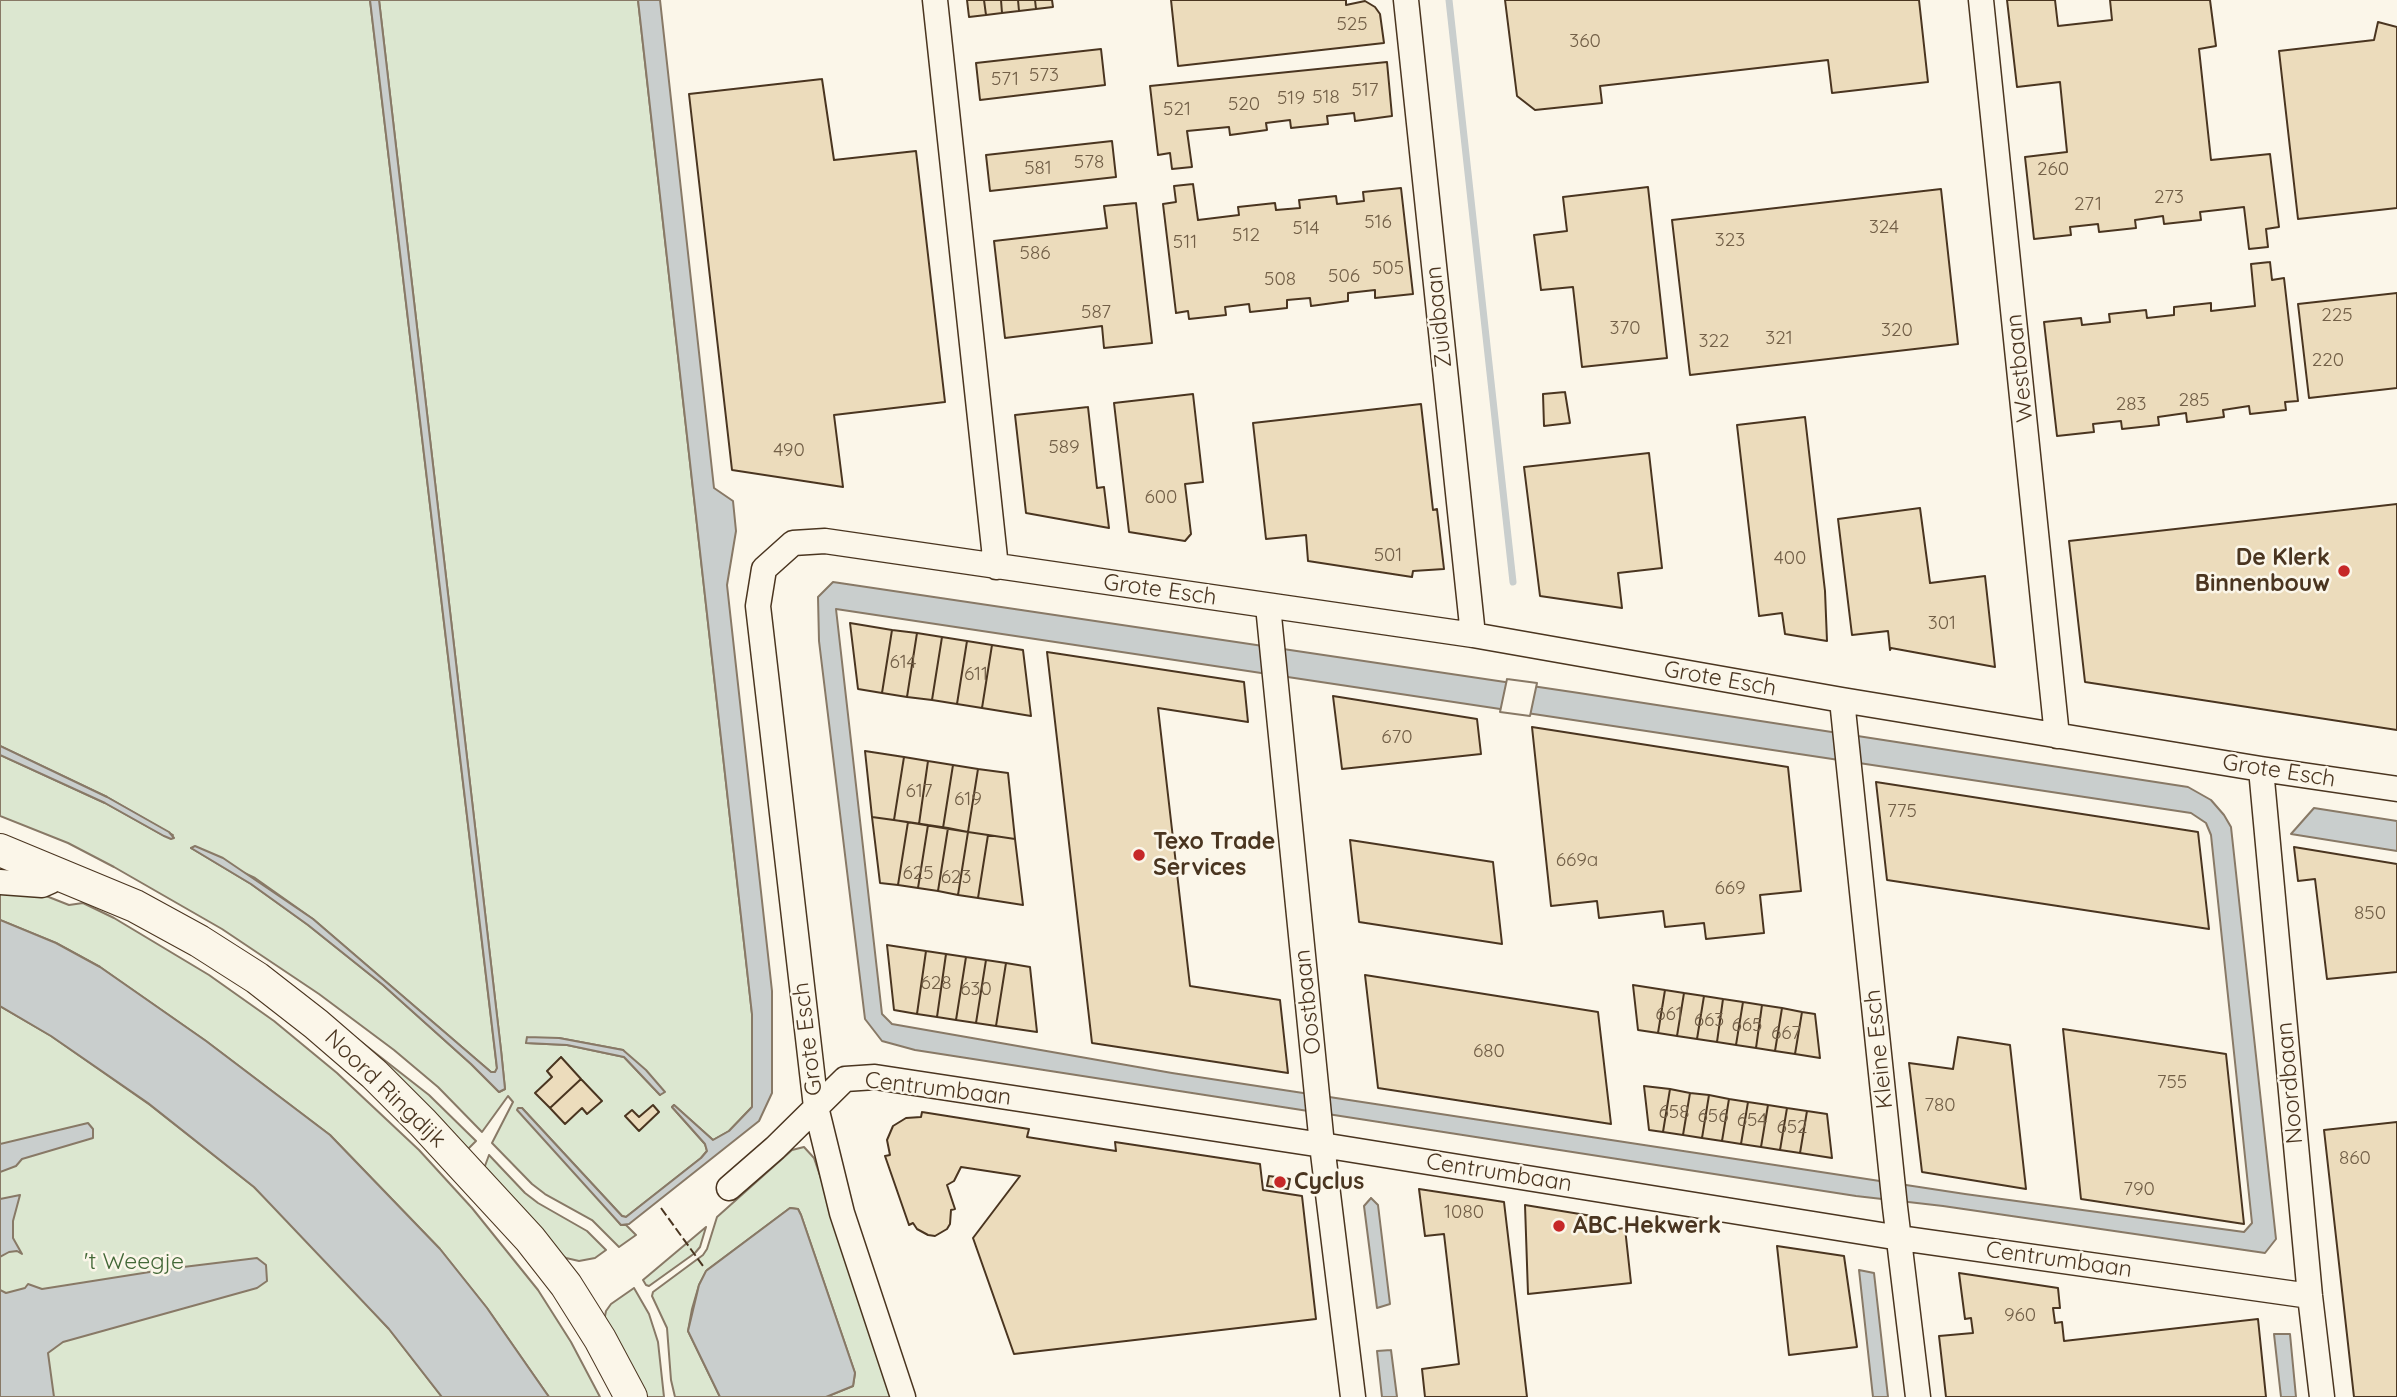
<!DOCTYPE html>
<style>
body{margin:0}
canvas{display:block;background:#fbf6e9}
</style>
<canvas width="2397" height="1397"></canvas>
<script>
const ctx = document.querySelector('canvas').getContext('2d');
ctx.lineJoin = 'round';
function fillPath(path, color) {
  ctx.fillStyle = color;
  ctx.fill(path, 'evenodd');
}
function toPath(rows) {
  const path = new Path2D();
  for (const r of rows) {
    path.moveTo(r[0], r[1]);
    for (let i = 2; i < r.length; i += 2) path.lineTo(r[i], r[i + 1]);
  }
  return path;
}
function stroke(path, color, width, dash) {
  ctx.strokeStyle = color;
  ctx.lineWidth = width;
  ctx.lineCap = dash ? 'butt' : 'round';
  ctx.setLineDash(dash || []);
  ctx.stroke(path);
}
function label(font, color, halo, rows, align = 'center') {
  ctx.font = font + ' Quicksand,sans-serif';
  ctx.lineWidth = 5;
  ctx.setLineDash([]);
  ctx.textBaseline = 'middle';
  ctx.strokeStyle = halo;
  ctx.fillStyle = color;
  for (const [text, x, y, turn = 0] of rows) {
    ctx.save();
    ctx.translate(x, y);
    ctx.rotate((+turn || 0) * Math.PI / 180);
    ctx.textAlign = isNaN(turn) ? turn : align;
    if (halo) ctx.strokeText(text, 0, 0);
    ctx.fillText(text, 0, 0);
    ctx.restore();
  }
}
const green = toPath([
 [0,0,370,0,497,1069,495,1072,491,1072,313,919,255,878,191,848,251,884,308,925,383,985,471,1064,499,1092,505,1089,501,1050,379,0,638,0,752,1014,752,1107,729,1131,713,1140,674,1105,672,1107,705,1144,707,1151,701,1158,626,1217,622,1216,522,1108,621,1225,626,1225,636,1235,619,1247,592,1220,545,1194,532,1184,492,1143,513,1102,508,1096,482,1132,438,1087,394,1050,319,994,222,929,114,867,68,843,0,816,0,755,105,803,164,836,173,835,107,797,0,746,0,0],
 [559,1038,623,1050,660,1095,624,1057,567,1045,526,1043,559,1038],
 [0,889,36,892,69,905,83,903,114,918,209,975,274,1021,337,1073,419,1150,472,1208,538,1290,571,1342,600,1397,549,1397,487,1308,440,1249,330,1135,206,1041,100,967,56,943,0,920,0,889],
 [300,994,429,1095,476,1141,464,1153,300,994],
 [0,1006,51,1036,150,1105,254,1187,305,1237,389,1329,442,1397,0,1397,0,1006],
 [804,1147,814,1158,895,1397,826,1397,853,1386,855,1373,801,1215,798,1209,790,1208,707,1270,699,1285,692,1309,688,1331,720,1397,675,1397,671,1380,667,1328,652,1296,653,1292,703,1255,707,1249,717,1217,792,1150,804,1147],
 [489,1155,525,1193,538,1203,587,1231,606,1250,595,1258,579,1261,566,1258,548,1245,482,1174,489,1155],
 [706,1227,700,1247,695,1253,649,1286,646,1285,643,1280,706,1227],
 [634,1288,649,1314,658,1342,664,1397,637,1397,604,1321,606,1311,611,1304,634,1288]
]);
const water = toPath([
 [370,0,379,0,501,1050,505,1089,499,1092,471,1064,383,985,308,925,251,884,191,848,195,846,223,858,313,919,491,1072,495,1072,497,1068,370,0],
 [638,0,660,0,714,488,733,501,736,531,727,585,772,991,772,1093,759,1121,629,1224,621,1225,517,1110,518,1108,522,1108,622,1216,626,1217,701,1158,707,1151,705,1144,672,1107,674,1105,713,1140,729,1131,752,1107,752,1014,638,0],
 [833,582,1579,693,2188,787,2211,800,2224,815,2231,827,2276,1239,2265,1253,1943,1206,1856,1196,915,1050,882,1041,865,1019,819,641,818,597,833,582],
 [836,609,2191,813,2206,823,2211,835,2252,1223,2244,1232,1965,1194,1172,1073,892,1024,882,1014,836,609],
 [0,746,107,797,169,832,174,838,171,839,164,836,105,803,0,755,0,746],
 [2314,808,2397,821,2397,851,2291,834,2314,808],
 [0,920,56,943,100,967,206,1041,330,1135,440,1249,487,1308,549,1397,442,1397,389,1329,254,1187,148,1103,51,1036,0,1006,0,920],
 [527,1037,559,1038,623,1050,646,1070,665,1092,660,1095,624,1057,567,1045,526,1043,527,1037],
 [88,1123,93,1129,93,1138,22,1159,16,1166,0,1172,0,1144,88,1123],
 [20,1195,13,1221,13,1238,22,1254,17,1251,9,1252,0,1257,0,1199,20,1195],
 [1371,1198,1378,1205,1390,1304,1377,1308,1364,1206,1371,1198],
 [790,1208,798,1209,801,1215,855,1373,853,1386,826,1397,720,1397,688,1331,699,1285,706,1271,790,1208],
 [257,1258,266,1265,267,1281,257,1288,63,1342,48,1353,54,1397,0,1397,0,1290,6,1293,25,1288,28,1284,42,1289,175,1268,257,1258],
 [1859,1270,1874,1273,1888,1397,1873,1397,1859,1270],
 [2274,1334,2290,1334,2296,1397,2281,1397,2274,1334],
 [1391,1350,1397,1397,1382,1397,1377,1351,1391,1350]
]);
const pier = toPath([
 [1507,679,1537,683,1530,716,1500,712,1507,679]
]);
const stream = toPath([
 [1449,0,1513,582]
]);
const building = toPath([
 [967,0,984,0,986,15,969,17,967,0],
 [984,0,1001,0,1002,13,986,15,984,0],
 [1001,0,1018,0,1019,11,1002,13,1001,0],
 [1018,0,1035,0,1036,9,1019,11,1018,0],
 [1035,0,1052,0,1053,7,1036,9,1035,0],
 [1171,0,1346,0,1346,5,1365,1,1375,7,1380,14,1384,43,1178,66,1171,0],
 [1505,0,1919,0,1928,82,1832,93,1828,60,1600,86,1602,103,1535,110,1517,96,1505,0],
 [2007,0,2055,0,2058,26,2112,20,2110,0,2210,0,2216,46,2199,49,2211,160,2270,154,2279,227,2266,229,2268,247,2249,249,2244,207,2200,212,2201,220,2164,224,2163,216,2135,220,2136,228,2099,232,2098,224,2070,227,2071,235,2034,239,2025,157,2067,152,2060,82,2017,87,2007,0],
 [2378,22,2397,27,2397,208,2298,219,2279,51,2374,40,2378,22],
 [1101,49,1105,85,980,100,976,63,1101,49],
 [1387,62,1392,116,1355,121,1354,113,1327,116,1328,124,1291,128,1290,120,1266,123,1267,130,1230,135,1229,127,1187,131,1192,167,1172,169,1170,153,1158,155,1150,86,1387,62],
 [822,79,834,160,916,151,945,402,834,415,843,487,732,470,689,94,822,79],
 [1112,141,1116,177,990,191,986,155,1112,141],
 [1193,184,1198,220,1239,215,1238,207,1275,203,1276,210,1300,208,1299,200,1336,196,1337,204,1364,201,1363,192,1401,188,1413,294,1375,298,1375,290,1348,293,1348,301,1311,306,1310,298,1287,300,1287,308,1250,312,1249,304,1225,307,1226,315,1189,319,1188,311,1176,313,1163,204,1176,202,1174,186,1193,184],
 [1648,187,1667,358,1582,367,1573,287,1541,290,1534,235,1567,231,1563,197,1648,187],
 [1941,189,1958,344,1690,375,1672,220,1941,189],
 [1136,203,1152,343,1104,348,1102,326,1005,338,994,241,1107,228,1104,206,1136,203],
 [2270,262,2272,280,2284,278,2298,401,2285,402,2286,410,2250,414,2249,406,2223,410,2224,417,2187,422,2186,413,2158,417,2159,425,2122,429,2121,421,2093,424,2094,432,2057,436,2044,322,2081,318,2082,325,2110,322,2109,314,2146,310,2147,318,2174,315,2174,307,2211,303,2211,311,2255,306,2251,264,2270,262],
 [2397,293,2397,388,2309,398,2298,304,2397,293],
 [1565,392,1570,423,1544,426,1543,394,1565,392],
 [1193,394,1203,482,1185,484,1191,534,1185,541,1129,532,1114,403,1193,394],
 [1421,404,1433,510,1437,509,1444,569,1413,571,1412,577,1308,561,1306,535,1266,539,1253,423,1421,404],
 [1088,407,1097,488,1104,487,1109,528,1026,513,1015,415,1088,407],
 [1805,417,1825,591,1827,641,1785,634,1782,613,1759,616,1737,425,1805,417],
 [1649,453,1662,568,1618,573,1622,608,1540,596,1524,467,1649,453],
 [2397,504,2397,730,2085,682,2069,541,2397,504],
 [1920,508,1930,583,1985,576,1995,667,1891,648,1890,650,1888,631,1852,635,1838,519,1920,508],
 [850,623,892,630,882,693,858,689,850,623],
 [892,630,917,633,907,697,882,693,892,630],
 [917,633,942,637,932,700,907,697,917,633],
 [942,637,967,641,957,704,932,700,942,637],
 [967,641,992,645,982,708,957,704,967,641],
 [992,645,1023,650,1031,716,982,708,992,645],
 [1047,652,1244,682,1248,722,1158,708,1190,986,1280,1000,1288,1073,1092,1043,1047,652],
 [1333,696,1477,719,1481,754,1342,769,1333,696],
 [1532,727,1788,767,1801,891,1760,895,1764,933,1706,939,1704,923,1665,927,1663,911,1599,918,1597,901,1551,906,1532,727],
 [865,751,904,757,894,820,872,817,865,751],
 [904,757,928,761,919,824,894,820,904,757],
 [928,761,953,765,943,828,919,824,928,761],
 [953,765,978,769,968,832,943,828,953,765],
 [978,769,1008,773,1015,839,968,832,978,769],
 [1876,782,2198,832,2209,929,1887,880,1876,782],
 [872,817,908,822,898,885,880,883,872,817],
 [908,822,928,825,918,888,898,885,908,822],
 [928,825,948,828,938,891,918,888,928,825],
 [948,828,968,832,958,895,938,891,948,828],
 [968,832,988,835,978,898,958,895,968,832],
 [988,835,1015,839,1023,905,978,898,988,835],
 [1350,840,1493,862,1502,944,1359,922,1350,840],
 [2294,847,2397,864,2397,972,2327,979,2315,879,2298,881,2294,847],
 [887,945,926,951,917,1014,894,1010,887,945],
 [926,951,946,954,937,1017,917,1014,926,951],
 [946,954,966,957,956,1020,937,1017,946,954],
 [966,957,986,960,976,1023,956,1020,966,957],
 [986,960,1006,963,996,1026,976,1023,986,960],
 [1006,963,1030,967,1037,1032,996,1026,1006,963],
 [1365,975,1598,1012,1611,1124,1378,1088,1365,975],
 [1633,985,1665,990,1658,1033,1638,1030,1633,985],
 [1665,990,1684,993,1677,1036,1658,1033,1665,990],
 [1684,993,1704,996,1697,1039,1677,1036,1684,993],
 [1704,996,1723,999,1717,1042,1697,1039,1704,996],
 [1723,999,1743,1002,1736,1045,1717,1042,1723,999],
 [1743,1002,1762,1005,1756,1048,1736,1045,1743,1002],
 [1762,1005,1782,1008,1775,1051,1756,1048,1762,1005],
 [1782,1008,1802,1012,1795,1054,1775,1051,1782,1008],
 [1802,1012,1815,1014,1820,1058,1795,1054,1802,1012],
 [2063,1029,2226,1054,2244,1224,2081,1199,2063,1029],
 [1958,1037,2010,1045,2026,1189,1922,1172,1909,1063,1953,1069,1958,1037],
 [561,1057,581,1079,550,1108,535,1093,552,1077,547,1071,561,1057],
 [581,1079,602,1101,587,1114,582,1108,565,1124,550,1108,581,1079],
 [1644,1086,1670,1089,1663,1132,1649,1130,1644,1086],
 [1670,1089,1690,1093,1683,1135,1663,1132,1670,1089],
 [1690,1093,1709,1095,1702,1138,1683,1135,1690,1093],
 [1709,1095,1729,1099,1722,1141,1702,1138,1709,1095],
 [1729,1099,1748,1102,1741,1144,1722,1141,1729,1099],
 [1748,1102,1768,1105,1761,1147,1741,1144,1748,1102],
 [653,1105,659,1112,639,1131,625,1116,632,1110,639,1117,653,1105],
 [1768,1105,1787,1108,1780,1150,1761,1147,1768,1105],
 [1787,1108,1807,1111,1800,1153,1780,1150,1787,1108],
 [1807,1111,1827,1114,1832,1158,1800,1153,1807,1111],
 [922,1112,1029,1129,1027,1137,1116,1151,1115,1142,1260,1164,1263,1190,1302,1196,1316,1319,1014,1354,973,1238,1020,1176,961,1167,954,1181,947,1185,955,1209,951,1210,950,1224,947,1229,935,1236,928,1235,917,1229,913,1223,909,1225,885,1156,890,1155,887,1140,893,1126,906,1118,921,1117,922,1112],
 [2397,1122,2397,1397,2354,1397,2324,1130,2397,1122],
 [1269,1176,1290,1179,1288,1189,1267,1186,1269,1176],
 [1419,1189,1504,1202,1527,1397,1425,1397,1422,1369,1459,1364,1444,1234,1425,1236,1419,1189],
 [1525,1205,1592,1216,1593,1232,1625,1228,1631,1283,1528,1294,1525,1205],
 [1777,1246,1844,1256,1857,1347,1789,1355,1777,1246],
 [1959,1273,2058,1288,2060,1308,2053,1308,2055,1323,2062,1322,2064,1341,2258,1319,2266,1397,1946,1397,1939,1336,1973,1333,1971,1318,1965,1319,1959,1273]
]);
const minor = toPath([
 [935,0,996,567],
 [1406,0,1473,635],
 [1981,0,2057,736],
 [1268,606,1322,1145,1353,1397],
 [1842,700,1895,1207,1918,1397],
 [2261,769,2310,1296,2322,1397],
 [0,882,42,885,51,881,57,872],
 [729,1188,775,1148,845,1079,875,1077,1322,1145,1900,1238,2310,1296],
 [903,1397,842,1213,816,1107,758,606,764,569,793,543,825,541,1473,635,1842,700,2261,769,2397,789]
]);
const major = toPath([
 [0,850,135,906,199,941,257,978,316,1024,374,1074,423,1123,530,1239,566,1285,600,1339,631,1397]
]);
const fence = toPath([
 [661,1208,703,1266]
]);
const markers = [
 [2344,571,7,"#c62828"],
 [1139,855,7,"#c62828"],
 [1280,1182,7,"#c62828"],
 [1559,1226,7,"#c62828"]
];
const numberNames = [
 ["525",1352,24],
 ["360",1585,41],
 ["573",1044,75],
 ["571",1005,79],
 ["517",1365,90],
 ["518",1326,97],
 ["519",1291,98],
 ["520",1244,104],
 ["521",1177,109],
 ["578",1089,162],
 ["581",1038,168],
 ["260",2053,169],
 ["273",2169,197],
 ["271",2088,204],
 ["516",1378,222],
 ["324",1884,227],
 ["514",1306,228],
 ["512",1246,235],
 ["323",1730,240],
 ["511",1185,242],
 ["586",1035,253],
 ["505",1388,268],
 ["506",1344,276],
 ["508",1280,279],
 ["587",1096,312],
 ["225",2337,315],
 ["370",1625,328],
 ["320",1897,330],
 ["321",1779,338],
 ["322",1714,341],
 ["220",2328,360],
 ["285",2194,400],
 ["283",2131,404],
 ["589",1064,447],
 ["490",789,450],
 ["600",1161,497],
 ["501",1388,555],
 ["400",1790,558],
 ["301",1942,623],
 ["614",903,662],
 ["611",976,674],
 ["670",1397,737],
 ["617",919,791],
 ["619",968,799],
 ["775",1902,811],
 ["669a",1577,860],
 ["625",918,873],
 ["623",956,877],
 ["669",1730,888],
 ["850",2370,913],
 ["628",936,983],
 ["630",976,989],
 ["661",1669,1014],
 ["663",1709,1020],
 ["665",1747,1025],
 ["667",1786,1033],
 ["680",1489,1051],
 ["755",2172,1082],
 ["780",1940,1105],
 ["658",1674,1112],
 ["656",1713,1116],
 ["654",1752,1120],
 ["652",1792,1127],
 ["860",2355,1158],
 ["790",2139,1189],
 ["1080",1464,1212],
 ["960",2020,1315]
];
const streetNames = [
 ["Zuidbaan",1439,317,-96],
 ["Westbaan",2020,368,-96],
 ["Grote Esch",1160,590,8],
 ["Grote Esch",1720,679,10],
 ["Grote Esch",2279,771,9],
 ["Oostbaan",1308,1002,-96],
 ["Grote Esch",808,1039,-97],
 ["Kleine Esch",1879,1049,-96],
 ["Noordbaan",2290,1083,-95],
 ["Noord Ringdijk",385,1089,44],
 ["Centrumbaan",938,1089,7],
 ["Centrumbaan",1499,1173,9],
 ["Centrumbaan",2059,1260,8]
];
const poiNames = [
 ["De Klerk",2330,558,"right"],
 ["Binnenbouw",2330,584,"right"],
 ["Texo Trade",1153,842],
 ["Services",1153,868],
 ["Cyclus",1294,1182],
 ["ABC Hekwerk",1573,1226]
];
const parkNames = [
 ["'t Weegje",134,1262]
];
fillPath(green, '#dce7d0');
stroke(green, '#887966', 2);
fillPath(water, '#c9cecd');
stroke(water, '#887966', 2);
fillPath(pier, '#fbf6e9');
stroke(pier, '#887966', 2);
stroke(stream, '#c9cecd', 7);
fillPath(building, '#ecdcbc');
stroke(building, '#4a3520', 2);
stroke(minor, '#4a3520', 27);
stroke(major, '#4a3520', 34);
stroke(minor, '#fbf6e9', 24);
stroke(major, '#fbf6e9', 32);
stroke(fence, '#4a3520', 2, [9, 3.5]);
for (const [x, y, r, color] of markers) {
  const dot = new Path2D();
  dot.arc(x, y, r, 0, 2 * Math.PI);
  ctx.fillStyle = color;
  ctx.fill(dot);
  stroke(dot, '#fbf6e9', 2.5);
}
label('19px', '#725f47', null, numberNames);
label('23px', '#4a3520', '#fbf6e9', streetNames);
label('bold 23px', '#4a3520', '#fbf6e9', poiNames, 'left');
label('23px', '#436837', '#fbf6e9', parkNames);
</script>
